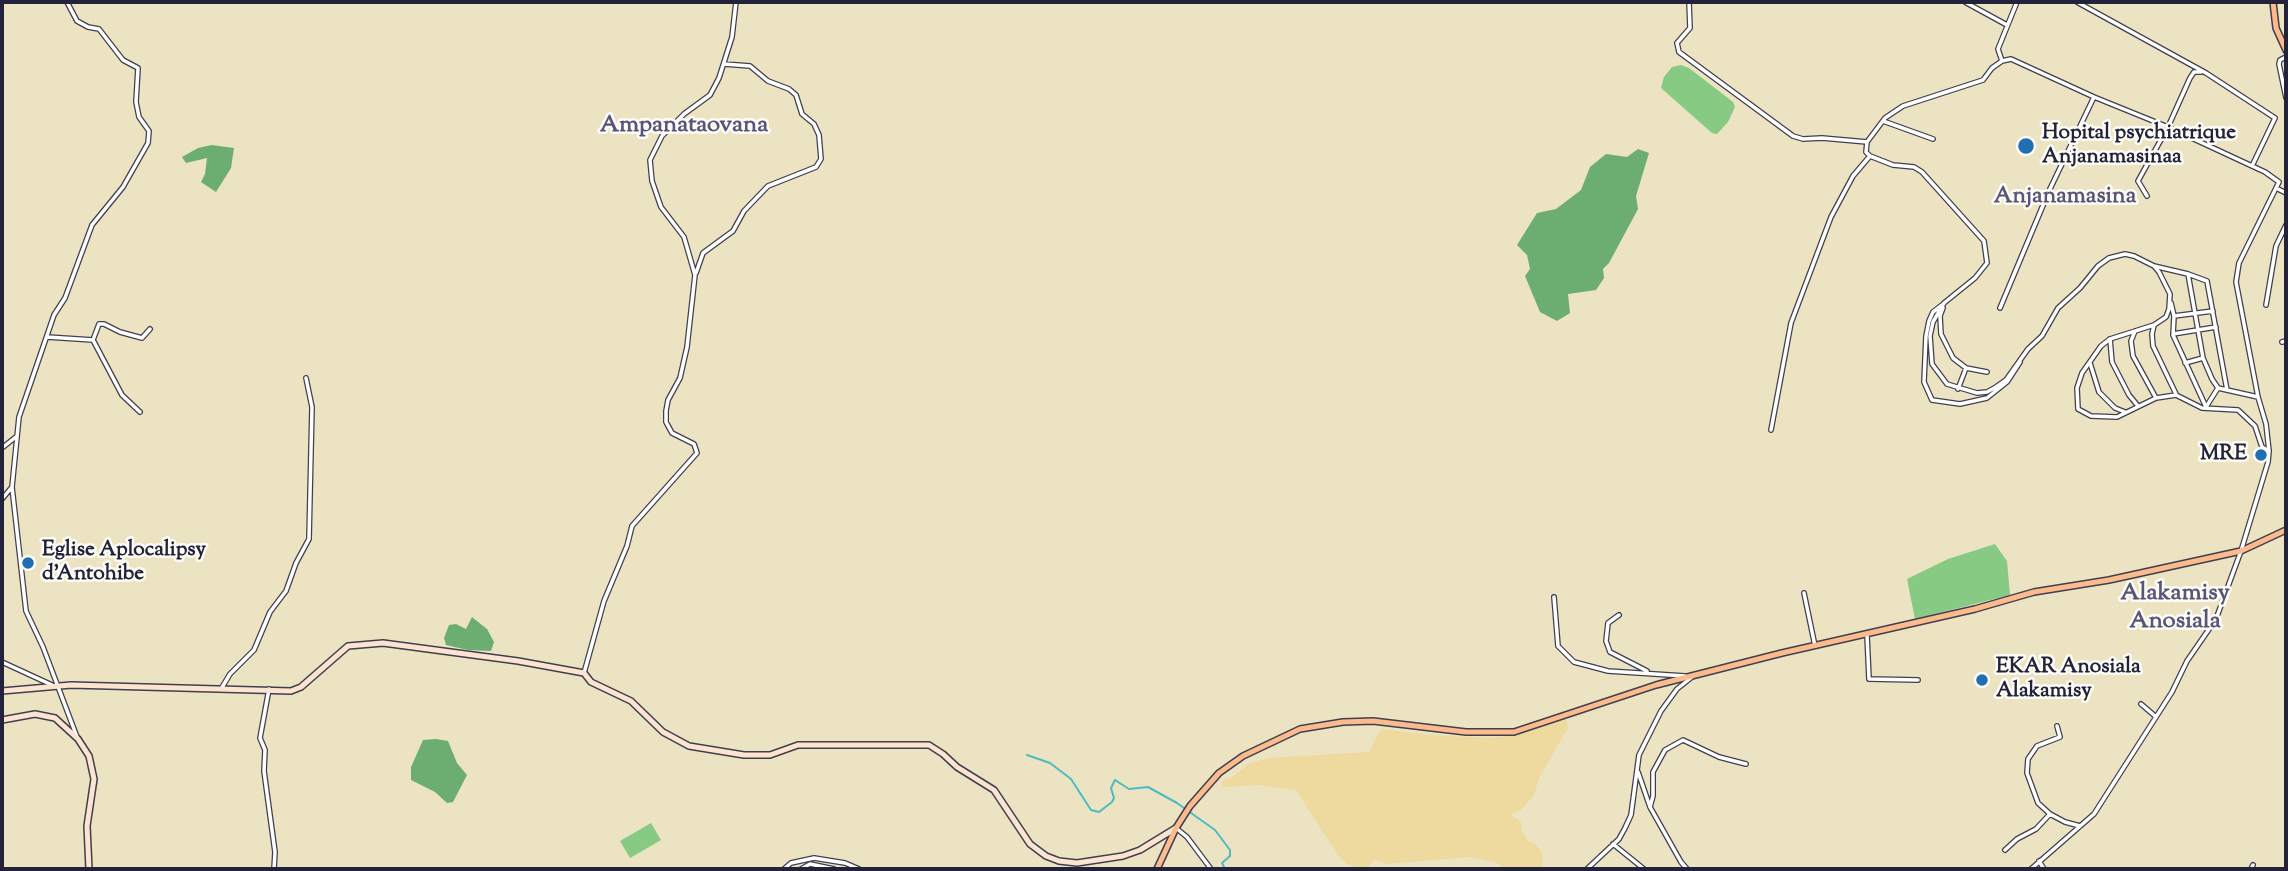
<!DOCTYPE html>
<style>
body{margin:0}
#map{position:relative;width:2288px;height:871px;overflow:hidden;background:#ebe3c1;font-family:"Sorts Mill Goudy",serif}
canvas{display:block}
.frame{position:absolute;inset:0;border:4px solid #22223b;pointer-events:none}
</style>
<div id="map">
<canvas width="2288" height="871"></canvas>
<div class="frame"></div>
</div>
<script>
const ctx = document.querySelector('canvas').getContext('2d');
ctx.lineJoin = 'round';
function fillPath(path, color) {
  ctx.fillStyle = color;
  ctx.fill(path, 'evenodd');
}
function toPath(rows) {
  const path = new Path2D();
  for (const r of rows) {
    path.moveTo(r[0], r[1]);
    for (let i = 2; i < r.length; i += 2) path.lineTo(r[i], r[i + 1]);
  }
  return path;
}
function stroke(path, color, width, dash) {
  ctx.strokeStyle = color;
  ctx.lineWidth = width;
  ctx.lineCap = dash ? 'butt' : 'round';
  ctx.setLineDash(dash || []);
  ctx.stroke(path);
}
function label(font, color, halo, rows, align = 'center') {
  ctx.font = font + ' "Sorts Mill Goudy",serif';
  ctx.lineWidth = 5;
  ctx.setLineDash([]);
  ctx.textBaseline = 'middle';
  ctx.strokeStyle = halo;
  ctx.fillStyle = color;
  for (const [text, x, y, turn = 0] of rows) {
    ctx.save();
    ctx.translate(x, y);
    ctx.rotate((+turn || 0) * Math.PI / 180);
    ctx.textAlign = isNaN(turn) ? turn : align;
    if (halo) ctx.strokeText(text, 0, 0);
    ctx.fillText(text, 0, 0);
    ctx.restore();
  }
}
const green = toPath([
 [1681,65,1689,68,1733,102,1735,107,1728,122,1717,134,1712,133,1661,88,1664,77,1672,67],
 [1995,544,2007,561,2010,595,1915,619,1907,579,1948,559],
 [651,823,661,840,630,858,620,841]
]);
const forest = toPath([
 [212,145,234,148,231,168,216,192,201,182,205,174,207,158,186,163,182,157,198,148],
 [1638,149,1649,153,1636,196,1638,209,1609,263,1603,269,1604,278,1596,290,1568,294,1570,313,1557,321,1540,312,1525,276,1530,269,1527,255,1517,245,1537,213,1556,209,1581,190,1590,167,1606,154,1627,157],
 [472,617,487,629,494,642,491,651,468,650,446,645,444,638,449,625,456,624,466,629],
 [436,739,448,741,457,763,467,775,453,802,447,803,435,792,411,780,411,767,423,740]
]);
const sand = toPath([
 [1566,719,1568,728,1539,778,1534,795,1521,810,1511,815,1521,822,1522,832,1528,841,1538,846,1543,855,1542,869,1505,869,1495,862,1469,857,1387,864,1375,860,1367,869,1363,869,1348,865,1338,855,1296,790,1259,785,1221,787,1223,780,1231,778,1250,763,1269,758,1369,752,1381,729,1430,735,1490,738,1515,735]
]);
const stream = toPath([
 [1027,755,1050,763,1071,779,1091,810,1099,812,1112,802,1114,798,1111,788,1115,780,1129,789,1148,787,1177,803,1215,830,1230,850,1230,856,1222,863,1225,869]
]);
const street = toPath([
 [67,2,77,21,88,27,99,29,123,60,138,68,136,102,139,117,149,131,148,143,123,187,92,225,65,298,54,315,19,417,12,487,26,611,43,647,77,737],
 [1689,2,1690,28,1677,43,1679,52,1793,136,1803,139,1822,138,1867,142,1885,118,1903,106,1983,80,1992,68,2002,61,2011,59,2094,97,2168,127,2265,172,2279,182,2239,263,2236,282,2258,397,2266,424,2269,451,2268,462,2241,551,2216,619,2187,661,2172,692,2094,814,2031,869],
 [1965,2,2007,25],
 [2077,2,2206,73,2275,118,2252,166],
 [2286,57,2280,60,2279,64,2286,98],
 [2002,61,1998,49,2017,2],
 [1883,121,1933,139],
 [1870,156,1893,165,1914,167,1922,172,1984,241,1987,263,1975,278,1944,303,1933,322,1930,336,1932,364,1947,384,1977,393,1987,392,1996,387,2006,380,2028,349,2042,336,2058,308,2080,288,2098,266,2109,258,2125,254,2134,256,2154,266,2159,272,2170,294,2169,309,2166,317,2154,325,2110,339,2101,346,2082,373,2077,388,2078,409,2091,416,2117,417,2156,398,2176,395,2202,408,2238,410,2255,426,2262,447,2269,451],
 [2276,188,2286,193],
 [2147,196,2138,181,2168,127,2190,78,2194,72,2201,72],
 [2154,266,2188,274,2207,281,2227,390],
 [696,273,703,253,733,231,744,211,768,186,816,167,821,159,819,135,814,124,802,114,796,95,789,89,768,81,750,66,724,64],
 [2188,274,2203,358,2212,379,2218,388,2258,397],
 [2171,303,2174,316,2173,335,2206,407,2218,388],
 [1942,305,1933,312,1929,321,1926,336,1924,382,1932,400,1960,404,1987,398,2007,382,2020,362],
 [2266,305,2276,246,2286,225],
 [1943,308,1940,316,1941,334,1953,358,1966,368,1987,372],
 [2000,308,2049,191,2094,97],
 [2174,316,2213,311],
 [2154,325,2152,334,2153,346,2176,394],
 [2135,331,2131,341,2133,356,2156,398],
 [2173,334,2216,327],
 [47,337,93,340],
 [2110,339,2112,362,2129,395,2138,406],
 [2282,342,2286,341],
 [2090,363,2099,392,2115,408,2125,412],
 [2185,363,2203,358],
 [1958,389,1966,368],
 [140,412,122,395,93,340,99,324,104,324,120,332,142,338,150,329],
 [1771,430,1791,323,1831,217,1853,176,1870,156,1866,152,1867,142],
 [2,448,17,436],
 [2,499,12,487],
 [1804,593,1815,646],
 [1554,597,1558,646,1574,662,1608,671,1685,676],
 [1619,615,1608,623,1606,641,1610,652,1647,671],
 [1867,635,1869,679,1918,680],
 [2,662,52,685],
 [584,673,604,601,627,546,632,526,697,453,694,444,672,433,666,422,666,411,668,400,680,378,687,347,695,275,684,237,661,207,652,181,650,160,662,136,684,114,710,95,719,78,732,37,736,2],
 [221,689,230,674,254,650,270,612,286,591,296,563,309,539,312,407,306,378],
 [269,689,260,738,265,750,264,771,275,852,274,869],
 [2141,704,2155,716],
 [2057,726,2060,737,2037,746,2028,759,2027,773,2038,803,2050,814,2065,822,2080,826],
 [1638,772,1650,807,1681,862,1687,869],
 [1650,807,1653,796,1653,772,1665,750,1683,740,1719,757,1746,764],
 [1176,828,1187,837,1211,869],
 [1613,844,1644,869],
 [2005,850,2017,839,2036,829,2050,814],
 [2039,861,2044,869],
 [784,869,791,863,814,858,845,863,859,869],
 [801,869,810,864,834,869],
 [1587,869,1619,839,1625,828,1631,815,1639,755,1661,711,1677,689,1692,677],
 [2251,869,2253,865]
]);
const secondary = toPath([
 [2,691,71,685,291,691,301,687,348,646,383,643,518,661,584,673,591,682,631,701,663,732,689,746,744,755,770,755,798,745,929,745,943,754,957,767,994,790,1030,844,1046,856,1059,861,1077,863,1123,856,1140,850,1176,828],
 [2,720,35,714,55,718,78,739,89,756,94,779,87,826,89,869]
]);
const primary = toPath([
 [2273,2,2276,28,2286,50],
 [1157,869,1176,828,1190,806,1219,773,1243,756,1300,729,1343,722,1373,721,1466,732,1514,732,1656,685,1782,653,1975,609,2034,592,2109,580,2241,551,2286,530]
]);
const markers = [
 [2026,146,9,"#1f6fb2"],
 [2261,455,7,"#1f6fb2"],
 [28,563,7,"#1f6fb2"],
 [1982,680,7,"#1f6fb2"]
];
const poiNames = [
 ["Hopital psychiatrique",2042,134],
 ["Anjanamasinaa",2042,158],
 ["MRE",2247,455,"right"],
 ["Eglise Aplocalipsy",42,551],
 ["d'Antohibe",42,575],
 ["EKAR Anosiala",1996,668],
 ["Alakamisy",1996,692]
];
const neighbourhoodNames = [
 ["Anjanamasina",2065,198]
];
const quarterNames = [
 ["Ampanataovana",684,127],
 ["Alakamisy",2175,595],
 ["Anosiala",2175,623]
];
fillPath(green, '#86ca83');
fillPath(forest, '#6cae71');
fillPath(sand, '#eeda9e');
stroke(stream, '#4dbcc2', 2);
stroke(street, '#403f4f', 6);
stroke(secondary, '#403f4f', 8);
stroke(primary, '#403f4f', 8);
stroke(street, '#fff', 3.5);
stroke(secondary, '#fde4d1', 5);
stroke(primary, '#fbbb8c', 5);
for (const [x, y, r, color] of markers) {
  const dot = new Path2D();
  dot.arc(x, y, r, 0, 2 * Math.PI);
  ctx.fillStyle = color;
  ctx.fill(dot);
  stroke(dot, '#fdfcf7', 2.5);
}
label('bold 21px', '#22223b', '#fdfcf7', poiNames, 'left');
label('bold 23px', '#595579', '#fdfcf7', neighbourhoodNames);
label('bold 24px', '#595579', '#fdfcf7', quarterNames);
</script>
